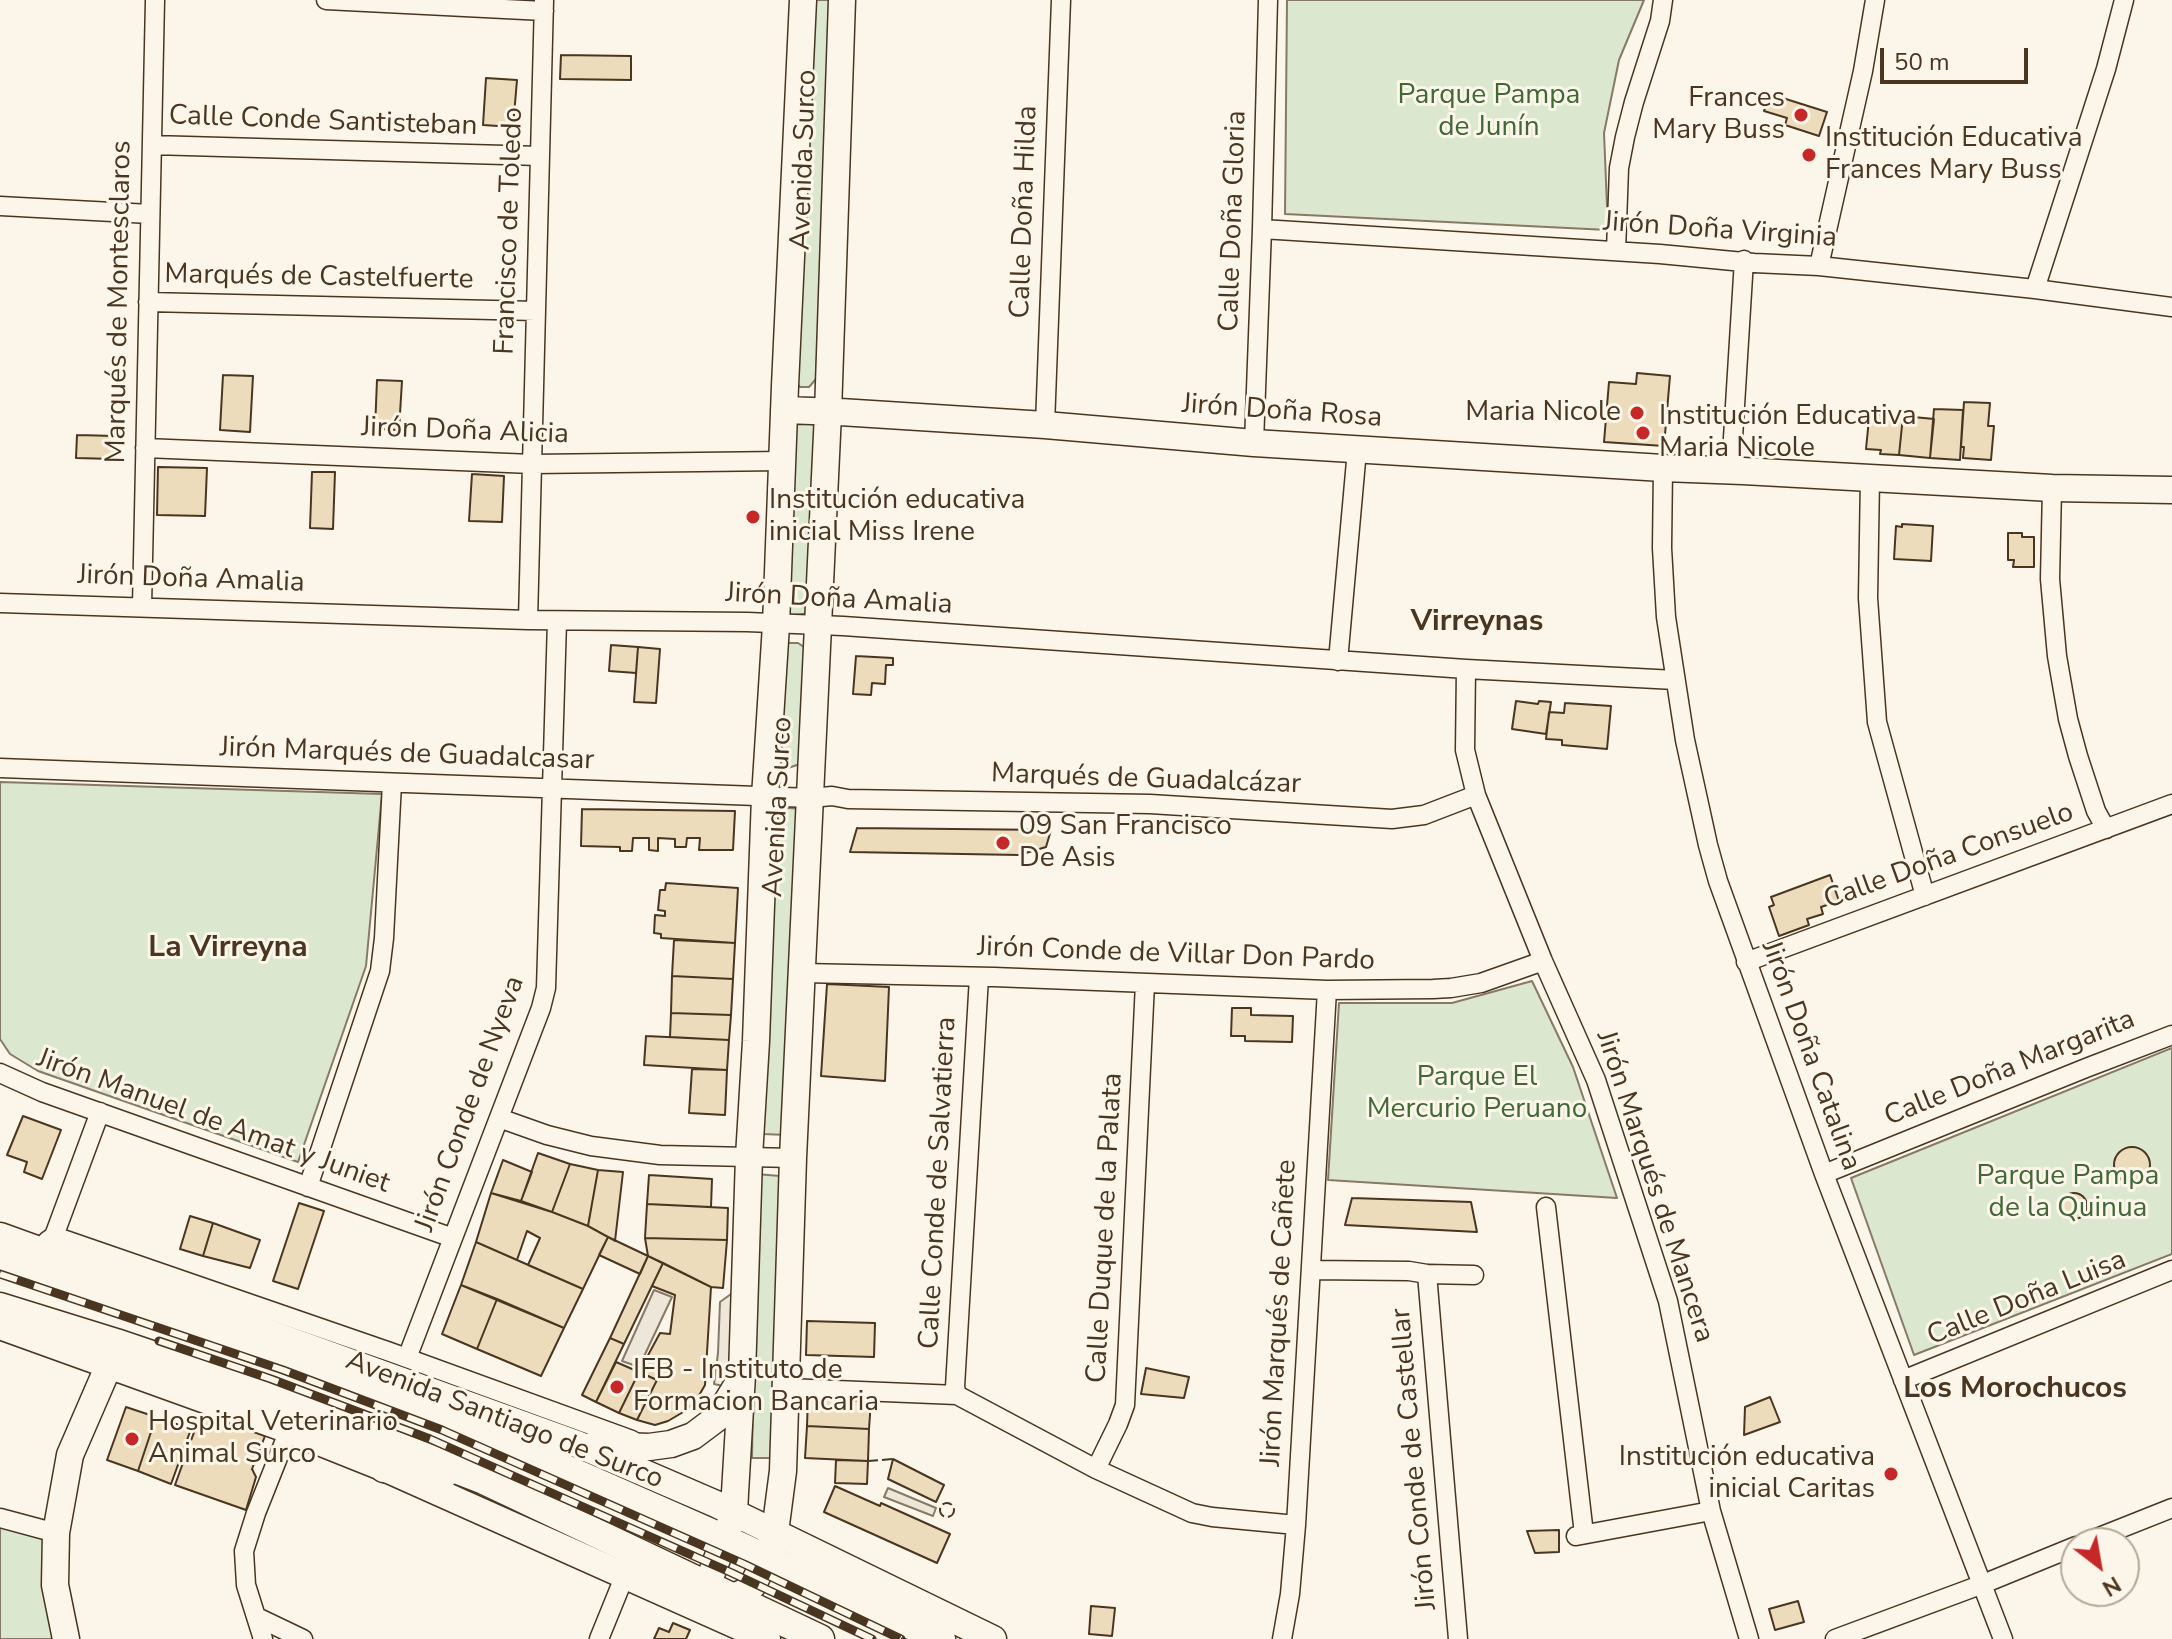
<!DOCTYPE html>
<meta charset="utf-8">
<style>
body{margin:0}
#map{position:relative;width:2172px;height:1639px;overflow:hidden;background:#fbf6e9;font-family:"Nunito Sans",sans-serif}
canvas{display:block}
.north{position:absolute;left:2060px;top:1527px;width:80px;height:80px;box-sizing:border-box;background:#fbf6e9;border:2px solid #b4a999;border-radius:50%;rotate:149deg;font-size:22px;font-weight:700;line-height:32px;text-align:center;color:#4a3520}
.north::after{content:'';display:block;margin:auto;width:28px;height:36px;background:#c62828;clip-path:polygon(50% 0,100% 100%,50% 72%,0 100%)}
.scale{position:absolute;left:1880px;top:48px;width:148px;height:36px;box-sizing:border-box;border:4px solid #4a3520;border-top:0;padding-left:10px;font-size:24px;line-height:28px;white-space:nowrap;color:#4a3520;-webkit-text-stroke:6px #fbf6e9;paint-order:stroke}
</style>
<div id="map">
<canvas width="2172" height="1639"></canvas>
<div class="north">N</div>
<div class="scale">50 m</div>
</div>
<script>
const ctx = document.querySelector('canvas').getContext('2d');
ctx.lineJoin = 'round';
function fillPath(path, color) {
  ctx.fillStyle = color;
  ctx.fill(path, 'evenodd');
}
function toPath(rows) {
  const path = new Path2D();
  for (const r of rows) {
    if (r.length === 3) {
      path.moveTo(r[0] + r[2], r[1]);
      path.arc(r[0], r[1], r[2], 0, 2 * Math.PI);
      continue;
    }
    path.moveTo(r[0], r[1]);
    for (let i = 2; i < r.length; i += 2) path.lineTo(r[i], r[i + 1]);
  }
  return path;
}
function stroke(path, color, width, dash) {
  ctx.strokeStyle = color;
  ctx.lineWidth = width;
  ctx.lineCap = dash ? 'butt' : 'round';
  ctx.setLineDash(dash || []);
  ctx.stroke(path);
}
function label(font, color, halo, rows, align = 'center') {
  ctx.font = font + ' "Nunito Sans",sans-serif';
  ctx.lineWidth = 6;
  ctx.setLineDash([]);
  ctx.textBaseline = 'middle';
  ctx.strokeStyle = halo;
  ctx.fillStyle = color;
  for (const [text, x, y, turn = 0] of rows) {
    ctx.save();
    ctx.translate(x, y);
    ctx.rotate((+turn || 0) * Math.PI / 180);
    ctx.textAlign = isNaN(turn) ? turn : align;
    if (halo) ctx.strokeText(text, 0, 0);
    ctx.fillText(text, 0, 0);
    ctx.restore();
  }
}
const green = toPath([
 [812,0,833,0,816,379,809,387,800,387,793,379,812,0],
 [1287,0,1644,0,1619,60,1604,133,1608,230,1285,214,1287,0],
 [799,421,811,423,818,429,813,609,804,614,792,615,783,609,790,430,799,421],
 [789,643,798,643,807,649,803,763,788,768,782,765,778,758,781,648,789,643],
 [0,782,382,794,366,966,298,1162,38,1071,10,1054,0,1039,0,782],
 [775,807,802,809,787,1135,763,1134,775,807],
 [1532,981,1573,1067,1617,1198,1328,1180,1339,1003,1452,1003,1532,981],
 [2172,1048,2172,1254,1914,1355,1851,1178,2172,1048],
 [756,1174,780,1176,772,1458,752,1458,756,1174],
 [0,1521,52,1536,60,1639,0,1639,0,1521]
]);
const parking = toPath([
 [654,1290,672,1297,639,1367,622,1361,654,1290],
 [731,1294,732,1353,723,1386,714,1384,718,1353,720,1302,731,1294],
 [888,1488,936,1508,933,1516,884,1497,888,1488]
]);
const building = toPath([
 [561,55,631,56,631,80,560,79,561,55],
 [486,78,517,80,513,127,483,125,486,78],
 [1770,94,1827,112,1819,136,1785,125,1787,118,1764,111,1770,94],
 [1637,373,1670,376,1664,446,1604,442,1609,382,1636,384,1637,373],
 [223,375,253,376,250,432,220,430,223,375],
 [377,380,402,381,399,430,375,429,377,380],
 [1964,402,1990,403,1988,426,1994,426,1991,460,1963,458,1964,447,1961,447,1964,402],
 [1934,409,1963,410,1960,460,1930,458,1934,409],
 [1875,414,1903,416,1899,455,1880,454,1881,450,1866,449,1869,419,1875,420,1875,414],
 [1903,416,1934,419,1930,458,1899,455,1903,416],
 [77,435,115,436,114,459,76,458,77,435],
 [158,467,207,468,205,516,157,515,158,467],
 [312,472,335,472,333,529,310,528,312,472],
 [472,474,504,476,502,522,469,521,472,474],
 [1902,524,1933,526,1931,561,1894,559,1896,526,1902,527,1902,524],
 [2008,533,2022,533,2022,537,2034,537,2034,567,2013,567,2014,560,2008,560,2008,533],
 [611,645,638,647,636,673,609,671,611,645],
 [638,647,660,649,656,703,634,702,638,647],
 [856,656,893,658,893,665,886,665,885,684,872,683,871,695,853,694,856,656],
 [1516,701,1538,704,1539,701,1551,702,1546,734,1512,729,1516,701],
 [1565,703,1611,706,1607,749,1562,745,1562,740,1546,739,1549,712,1564,713,1565,703],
 [582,809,735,811,733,850,699,850,700,838,687,838,686,847,675,847,675,839,658,838,658,851,649,850,649,838,633,838,632,851,620,851,620,847,581,846,582,809],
 [857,828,1051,830,1046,847,1019,855,850,852,857,828],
 [1830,875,1839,901,1821,907,1823,914,1807,919,1809,925,1779,936,1769,907,1774,905,1771,897,1830,875],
 [666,883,738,888,735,943,661,938,661,934,654,933,655,915,665,916,665,911,658,910,660,890,665,890,666,883],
 [674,940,735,943,733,979,672,976,674,940],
 [672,976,733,979,731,1015,671,1013,672,976],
 [827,984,889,987,885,1081,821,1076,827,984],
 [1232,1008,1251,1008,1251,1015,1293,1016,1292,1042,1245,1041,1245,1036,1231,1036,1232,1008],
 [671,1013,731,1015,729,1040,670,1037,671,1013],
 [646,1036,729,1040,727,1070,644,1065,646,1036],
 [692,1069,727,1070,725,1115,689,1113,692,1069],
 [23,1116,61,1130,42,1179,24,1172,27,1162,7,1155,23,1116],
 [2132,1165,18],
 [538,1153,570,1164,552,1212,521,1201,538,1153],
 [503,1160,532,1172,521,1201,491,1193,503,1160],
 [570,1164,598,1170,588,1226,552,1212,570,1164],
 [598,1170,623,1172,615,1241,588,1226,598,1170],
 [649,1175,712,1179,711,1207,647,1204,649,1175],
 [2074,1206,13],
 [491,1193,552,1212,588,1226,608,1237,583,1289,528,1265,540,1238,527,1231,517,1260,476,1242,491,1193],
 [1352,1198,1471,1202,1477,1232,1345,1225,1352,1198],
 [299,1203,324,1211,298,1289,273,1281,299,1203],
 [647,1204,728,1208,727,1240,645,1238,647,1204],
 [190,1216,213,1223,203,1256,180,1249,190,1216],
 [213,1223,260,1240,250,1268,203,1256,213,1223],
 [608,1237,648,1256,640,1274,599,1255,608,1237],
 [645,1238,727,1240,723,1288,711,1287,648,1256,645,1238],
 [476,1242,583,1289,564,1328,461,1285,476,1242],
 [648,1256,663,1263,624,1344,610,1338,648,1256],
 [663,1263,711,1287,705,1385,697,1399,685,1411,668,1421,655,1425,637,1420,657,1380,639,1372,660,1333,670,1334,675,1295,652,1286,663,1263],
 [461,1285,497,1299,477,1349,442,1334,461,1285],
 [497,1299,564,1328,541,1376,477,1349,497,1299],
 [807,1321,875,1323,874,1357,806,1355,807,1321],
 [610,1338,624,1344,596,1402,582,1395,610,1338],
 [616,1362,639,1372,619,1413,596,1402,616,1362],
 [1146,1368,1189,1377,1184,1398,1141,1394,1146,1368],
 [639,1372,657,1380,637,1420,619,1413,639,1372],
 [808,1397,871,1400,869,1429,807,1426,808,1397],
 [1770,1397,1780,1422,1744,1435,1745,1407,1770,1397],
 [126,1407,156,1417,138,1471,107,1460,126,1407],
 [201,1413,265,1436,252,1469,256,1477,246,1510,175,1485,201,1413],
 [156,1417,191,1429,171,1484,138,1471,156,1417],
 [807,1426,869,1429,868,1461,805,1458,807,1426],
 [893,1459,944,1485,936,1502,888,1479,893,1459],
 [836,1460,868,1461,867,1484,835,1483,836,1460],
 [835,1486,880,1506,881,1503,950,1534,937,1563,824,1512,835,1486],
 [1559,1530,1559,1552,1535,1553,1527,1531,1559,1530],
 [1798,1601,1804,1622,1775,1630,1769,1609,1798,1601],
 [1091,1606,1115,1608,1112,1636,1089,1634,1091,1606],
 [673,1623,690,1630,686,1639,654,1639,659,1628,669,1632,673,1623]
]);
const street = toPath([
 [326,0,544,11],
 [152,145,540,156],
 [0,206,150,214],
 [1262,229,1660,254,1754,263,1819,266,2035,289,2172,307],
 [1616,251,1619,168,1625,137,1634,102,1660,21,1663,0],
 [1819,266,1863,71,1875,0],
 [2035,289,2106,69,2124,0],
 [148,302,536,311],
 [1045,425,1061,0],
 [1254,443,1262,229,1268,0],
 [145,448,532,464,783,461],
 [1663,468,1662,548,1666,617,1685,740,1708,845,1718,881,1824,1174,2003,1639],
 [1731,470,1744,260],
 [1870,478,1868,598,1877,722,1925,896],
 [2052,488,2050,579,2057,656,2068,719,2078,756,2096,811,2106,829],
 [0,603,528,620,747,622,843,626,1466,669,1675,680],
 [142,606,155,0],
 [528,620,544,0],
 [1338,661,1357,450],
 [1466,669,1465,750,1476,795,1543,961,1596,1080,1668,1301,1711,1511,1749,1639],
 [0,768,811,798,832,796,848,799,1150,804,1392,819,1424,815,1476,795],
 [1746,962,2172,804],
 [802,973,994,977,1327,990,1433,989,1451,988,1481,983,1543,961],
 [979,977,955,1387,957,1395,1096,1469,1192,1513,1212,1517,1296,1525],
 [0,1073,42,1092,453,1238],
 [499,1118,547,1135,591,1146,660,1155,793,1158],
 [1824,1174,2086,1068,2172,1035],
 [308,1187,380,971,384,938,392,783],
 [1546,1207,1584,1534],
 [54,1236,390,1352,632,1440],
 [47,1241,54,1236,100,1112],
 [1311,1270,1409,1271,1427,1274,1474,1275],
 [1427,1274,1458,1639],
 [407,1358,541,1008,546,988,557,621],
 [1903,1380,2172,1270],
 [787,1388,957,1395],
 [1096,1469,1118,1424,1125,1405,1145,983],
 [0,1518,56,1533],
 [1576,1536,1711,1511],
 [2084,1543,2172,1508],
 [257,1617,303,1639],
 [263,1639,246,1585,244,1551,256,1513,289,1430],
 [599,1639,625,1575],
 [1282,1639,1290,1594,1296,1525,1327,990],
 [1835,1639,1983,1584,2076,1546]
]);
const secondary = toPath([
 [784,410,840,412,1045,425,1254,443,1663,468,1743,471,2052,488,2172,490],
 [0,1236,577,1444,716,1504,993,1639],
 [0,1326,289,1430,384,1468,767,1639],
 [594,1445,649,1447,671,1444,693,1436,717,1418,739,1382],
 [707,1586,734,1513,735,1493,742,1375,749,1157,756,1041,765,797,776,625,785,386,803,0],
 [731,1597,743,1593,753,1585,766,1558,775,1532,783,1471,793,1158,828,413,842,0],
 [66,1639,55,1585,56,1533,70,1455,109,1365]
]);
const primary = toPath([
 [0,1259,265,1348,500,1440,709,1532,941,1639],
 [0,1307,116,1343,246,1387,484,1480,820,1639],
 [384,1468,443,1475]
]);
const rail = toPath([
 [0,1274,283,1370,442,1430,744,1564,901,1639],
 [159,1341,271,1379,430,1439,732,1573,872,1639]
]);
const fence = toPath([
 [868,1461,893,1459],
 [947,1510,7]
]);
const markers = [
 [1801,115,8,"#c62828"],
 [1809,155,8,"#c62828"],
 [1637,413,8,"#c62828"],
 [1643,433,8,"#c62828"],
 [753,517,8,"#c62828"],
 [1003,843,8,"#c62828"],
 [617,1387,8,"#c62828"],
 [132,1439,8,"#c62828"],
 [1891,1474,8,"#c62828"]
];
const parkNames = [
 ["Parque Pampa",1489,96],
 ["de Junín",1489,128],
 ["Parque El",1477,1078],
 ["Mercurio Peruano",1477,1110],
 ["Parque Pampa",2068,1177],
 ["de la Quinua",2068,1209]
];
const poiNames = [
 ["Frances",1785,99,"right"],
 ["Mary Buss",1785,131,"right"],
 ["Institución Educativa",1825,139],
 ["Frances Mary Buss",1825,171],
 ["Maria Nicole",1621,413,"right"],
 ["Institución Educativa",1659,417],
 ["Maria Nicole",1659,449],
 ["Institución educativa",769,501],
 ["inicial Miss Irene",769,533],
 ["09 San Francisco",1019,827],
 ["De Asis",1019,859],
 ["IFB - Instituto de",633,1371],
 ["Formacion Bancaria",633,1403],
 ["Hospital Veterinario",148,1423],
 ["Animal Surco",148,1455],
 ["Institución educativa",1875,1458,"right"],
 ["inicial Caritas",1875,1490,"right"]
];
const streetNames = [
 ["Calle Conde Santisteban",323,122,2],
 ["Avenida Surco",805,160,-88],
 ["Calle Doña Hilda",1025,212,-88],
 ["Calle Doña Gloria",1234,221,-88],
 ["Francisco de Toledo",510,231,-88],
 ["Jirón Doña Virginia",1720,231,4],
 ["Marqués de Castelfuerte",319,278,1],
 ["Marqués de Montesclaros",120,302,-89],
 ["Jirón Doña Rosa",1282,412,4],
 ["Jirón Doña Alicia",465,432,2],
 ["Jirón Doña Amalia",191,580,2],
 ["Jirón Doña Amalia",839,600,3],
 ["Jirón Marqués de Guadalcasar",407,755,2],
 ["Marqués de Guadalcázar",1146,780,2],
 ["Avenida Surco",779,807,-87],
 ["Calle Doña Consuelo",1949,857,-20],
 ["Jirón Conde de Villar Don Pardo",1176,955,2],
 ["Jirón Doña Catalina",1810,1056,70],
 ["Calle Doña Margarita",2010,1069,-22],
 ["Jirón Conde de Nyeva",471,1104,-70],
 ["Jirón Manuel de Amat y Juniet",213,1122,20],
 ["Calle Conde de Salvatierra",939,1183,-87],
 ["Jirón Marqués de Mancera",1654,1187,72],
 ["Calle Duque de la Palata",1106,1228,-87],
 ["Calle Doña Luisa",2027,1299,-22],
 ["Jirón Marqués de Cañete",1280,1313,-87],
 ["Avenida Santiago de Surco",504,1421,21],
 ["Jirón Conde de Castellar",1415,1459,-95]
];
const neighbourhoodNames = [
 ["Virreynas",1477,623],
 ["La Virreyna",228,949],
 ["Los Morochucos",2015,1390]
];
fillPath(green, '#dce7d0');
stroke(green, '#887966', 2);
fillPath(parking, '#ede7d9');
stroke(parking, '#887966', 2);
fillPath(building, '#ecdcbc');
stroke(building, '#4a3520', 2);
stroke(street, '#4a3520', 21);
stroke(secondary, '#4a3520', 29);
stroke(primary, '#4a3520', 31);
stroke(street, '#fbf6e9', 18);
stroke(secondary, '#fbf6e9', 26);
stroke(primary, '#fbf6e9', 28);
stroke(rail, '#4a3520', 9);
stroke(rail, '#fbf6e9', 6, [18]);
stroke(fence, '#4a3520', 2, [10, 4]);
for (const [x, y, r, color] of markers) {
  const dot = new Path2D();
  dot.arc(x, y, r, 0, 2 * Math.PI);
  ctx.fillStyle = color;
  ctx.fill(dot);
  stroke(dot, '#fbf6e9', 3);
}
label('28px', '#436837', '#fbf6e9', parkNames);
label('28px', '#4a3520', '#fbf6e9', poiNames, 'left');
label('28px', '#4a3520', '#fbf6e9', streetNames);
label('bold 30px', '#4a3520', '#fbf6e9', neighbourhoodNames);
</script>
